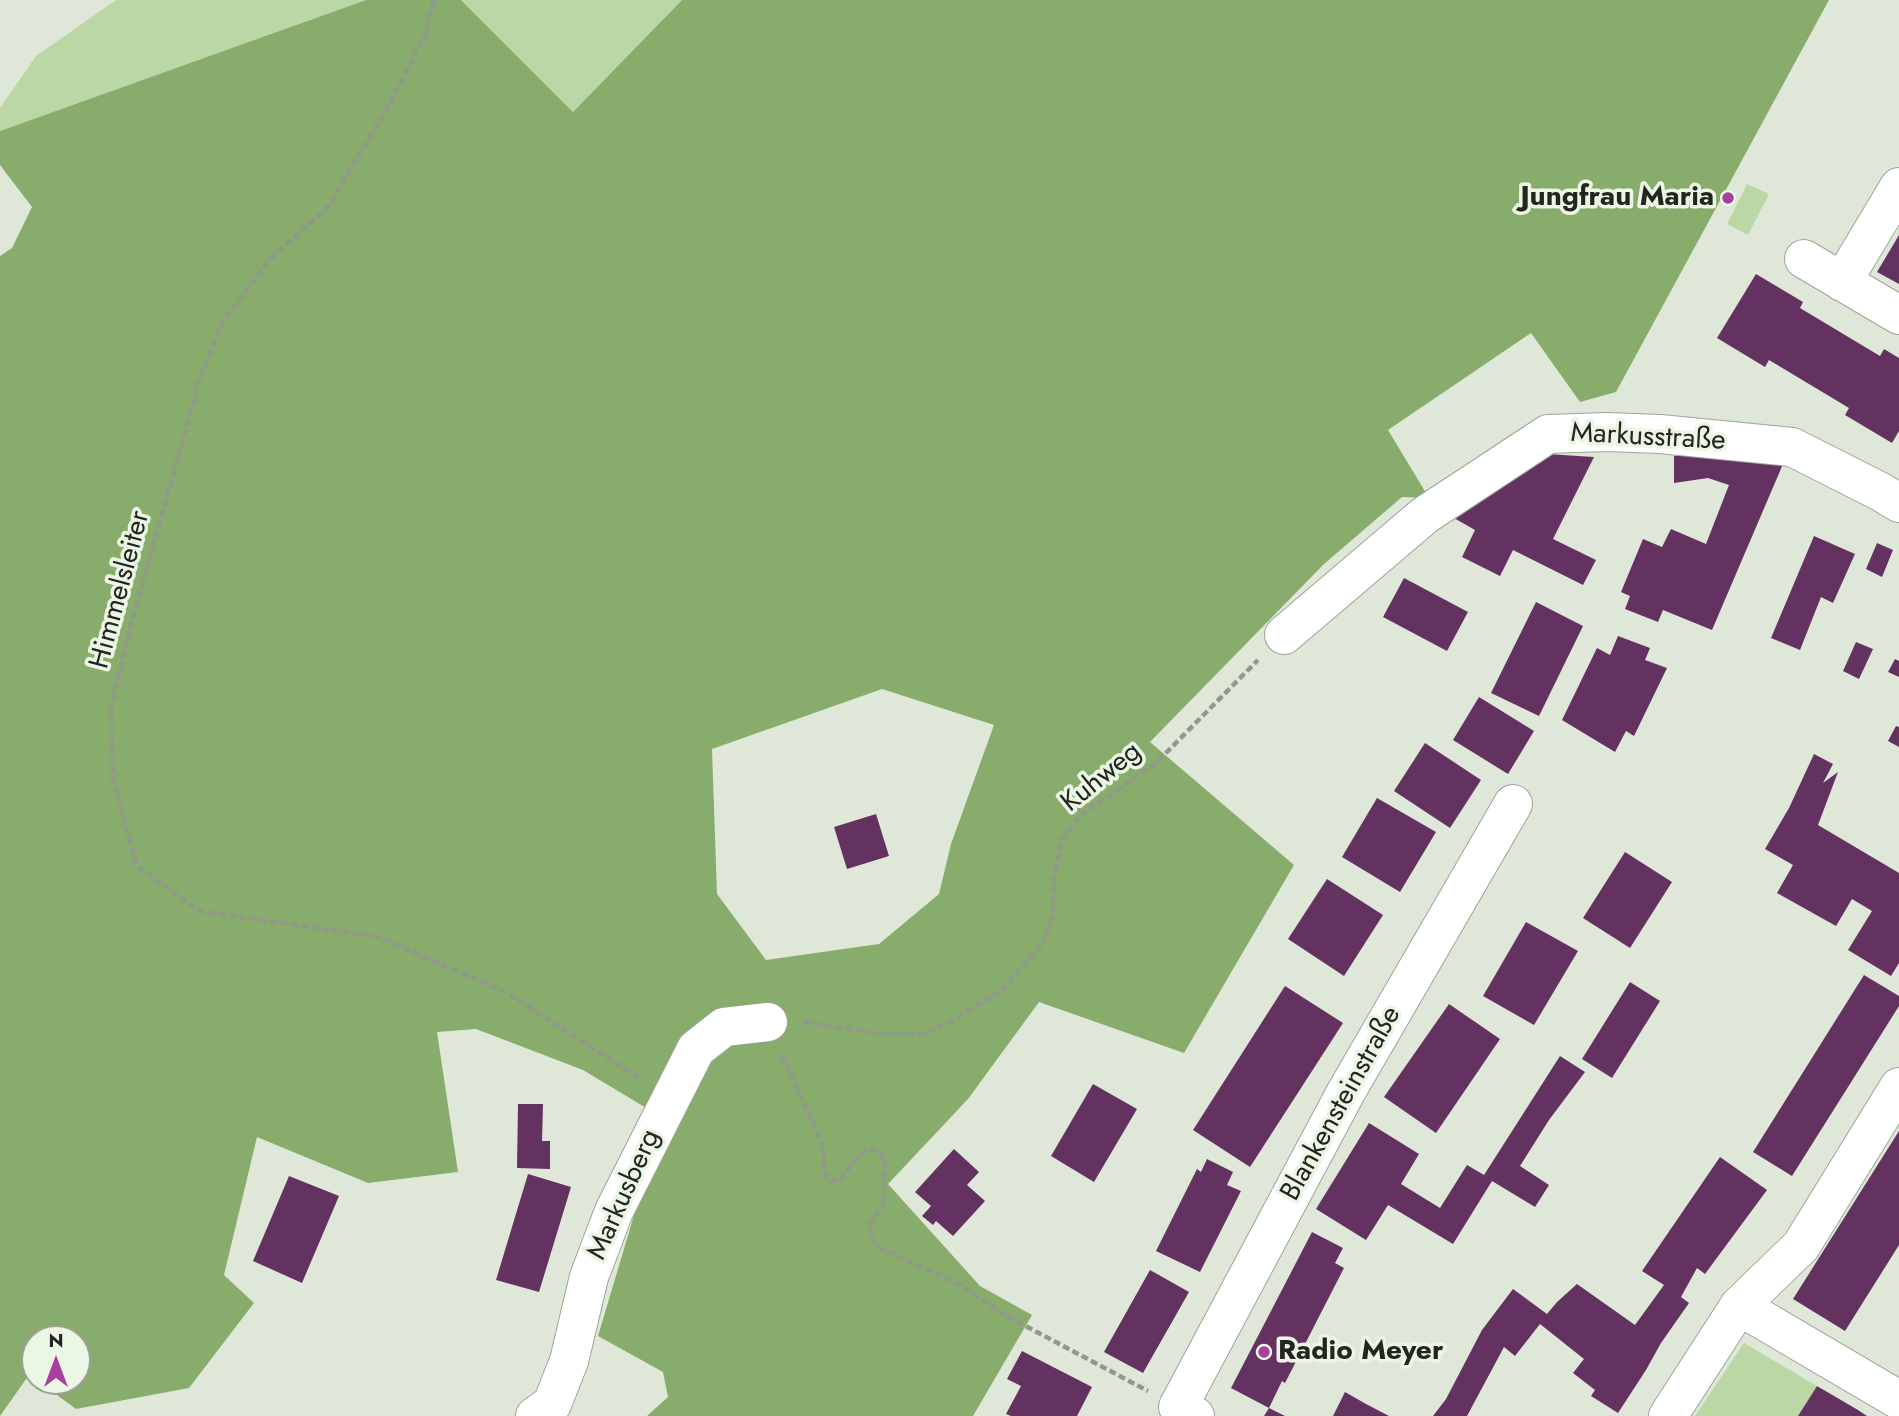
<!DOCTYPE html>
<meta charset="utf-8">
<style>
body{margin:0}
#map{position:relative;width:1899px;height:1416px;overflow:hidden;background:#dfe8d8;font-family:Jost,sans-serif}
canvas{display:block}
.north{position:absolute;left:21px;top:1325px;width:70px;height:70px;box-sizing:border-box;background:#ecf6e5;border:2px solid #9ca396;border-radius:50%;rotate:0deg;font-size:19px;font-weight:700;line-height:28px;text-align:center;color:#232620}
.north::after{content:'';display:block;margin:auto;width:24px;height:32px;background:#a73ea0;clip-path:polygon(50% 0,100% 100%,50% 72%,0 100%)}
</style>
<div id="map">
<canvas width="1899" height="1416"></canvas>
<div class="north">N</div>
</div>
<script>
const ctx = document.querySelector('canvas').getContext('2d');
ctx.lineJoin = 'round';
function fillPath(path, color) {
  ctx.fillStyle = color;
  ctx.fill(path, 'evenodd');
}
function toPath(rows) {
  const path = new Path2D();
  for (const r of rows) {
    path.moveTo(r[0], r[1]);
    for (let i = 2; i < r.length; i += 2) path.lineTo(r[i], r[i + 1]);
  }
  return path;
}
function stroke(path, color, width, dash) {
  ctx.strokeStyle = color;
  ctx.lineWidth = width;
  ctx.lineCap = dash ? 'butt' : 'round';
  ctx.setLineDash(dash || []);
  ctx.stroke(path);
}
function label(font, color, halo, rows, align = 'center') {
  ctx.font = font + ' Jost,sans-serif';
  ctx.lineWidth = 7;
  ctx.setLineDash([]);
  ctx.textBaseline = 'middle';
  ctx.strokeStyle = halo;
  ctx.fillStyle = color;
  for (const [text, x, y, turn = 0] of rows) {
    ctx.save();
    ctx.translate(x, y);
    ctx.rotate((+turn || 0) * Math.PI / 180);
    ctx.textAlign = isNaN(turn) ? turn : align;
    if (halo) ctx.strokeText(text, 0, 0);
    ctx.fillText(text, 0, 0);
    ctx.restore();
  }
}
const green = toPath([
 [116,0,366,0,0,131,0,108,36,56],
 [461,0,682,0,573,112],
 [1747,184,1769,194,1748,235,1727,224],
 [1744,1343,1817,1386,1798,1416,1695,1416]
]);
const forest = toPath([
 [366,0,461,0,573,112,682,0,1829,0,1616,392,1580,402,1531,333,1388,430,1429,498,1402,497,1324,564,1150,742,1294,865,1184,1053,1039,1002,968,1099,888,1184,980,1286,1032,1315,973,1416,647,1416,668,1397,663,1372,598,1336,663,1118,583,1070,476,1029,437,1032,458,1172,368,1183,257,1137,224,1275,254,1303,189,1388,76,1409,38,1381,77,1381,77,1339,35,1339,35,1379,29,1375,0,1416,0,256,12,248,32,207,0,165,0,131],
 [882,689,994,725,951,844,939,894,879,944,766,960,717,894,712,749]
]);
const building = toPath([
 [1899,235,1899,284,1877,272],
 [1756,274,1803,302,1800,308,1880,356,1884,349,1899,358,1899,431,1892,443,1845,415,1849,408,1769,360,1765,367,1717,338],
 [1547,454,1594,457,1553,539,1596,560,1583,585,1513,550,1500,576,1462,557,1475,530,1454,518],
 [1706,455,1783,464,1712,630,1663,610,1658,622,1625,609,1630,596,1621,592,1643,539,1662,547,1671,529,1706,544,1729,485,1708,478,1674,483,1674,456],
 [1814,536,1855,554,1833,603,1821,597,1800,650,1771,638],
 [1877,543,1893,550,1882,577,1866,569],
 [1404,578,1468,612,1447,651,1383,617],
 [1536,602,1583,626,1539,716,1491,693],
 [1618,636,1650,648,1645,660,1667,668,1634,736,1626,731,1615,752,1562,720,1597,648,1610,655],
 [1856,642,1873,649,1859,679,1843,671],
 [1895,659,1899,661,1899,677,1888,672],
 [1479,697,1534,731,1508,774,1453,740],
 [1896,726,1899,727,1899,747,1888,741],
 [1425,743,1481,780,1450,828,1394,791],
 [1814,754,1833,764,1823,783,1838,772,1818,825,1899,873,1899,963,1891,976,1848,950,1872,911,1852,899,1836,926,1777,893,1793,865,1765,849,1789,808],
 [1377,798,1436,832,1400,892,1342,857],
 [876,814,889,856,847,869,834,827],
 [1625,852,1672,882,1630,948,1583,918],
 [1327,879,1383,915,1344,976,1288,939],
 [1526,922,1578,951,1534,1025,1483,996],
 [1864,975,1899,996,1899,1006,1792,1176,1753,1152],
 [1630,982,1660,1001,1612,1078,1582,1059],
 [1285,986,1343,1023,1250,1167,1193,1130],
 [1449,1004,1500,1039,1436,1133,1384,1097],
 [1560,1056,1585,1072,1549,1120,1520,1166,1549,1185,1535,1207,1492,1181,1453,1244,1388,1205,1366,1240,1316,1209,1369,1123,1419,1154,1401,1184,1440,1208,1467,1165,1484,1175],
 [1093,1084,1137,1109,1094,1182,1051,1156],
 [518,1104,543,1104,542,1141,550,1141,550,1169,517,1168],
 [1899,1131,1899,1245,1845,1331,1793,1299],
 [954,1149,979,1172,967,1185,985,1201,953,1236,936,1221,933,1225,922,1216,931,1206,915,1192],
 [1720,1157,1767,1190,1705,1274,1697,1268,1681,1297,1689,1303,1661,1343,1646,1370,1618,1413,1591,1396,1595,1390,1573,1373,1584,1359,1540,1324,1515,1356,1504,1347,1467,1416,1433,1416,1446,1399,1482,1330,1513,1289,1547,1314,1557,1302,1577,1284,1635,1325,1664,1285,1642,1271],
 [1207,1159,1233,1172,1227,1185,1241,1191,1200,1272,1156,1251,1197,1169,1201,1172],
 [528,1174,571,1187,539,1292,496,1280],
 [289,1176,339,1196,302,1283,253,1261],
 [1312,1232,1343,1248,1335,1263,1344,1268,1285,1383,1282,1381,1269,1408,1231,1388],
 [1150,1270,1189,1292,1143,1373,1104,1352],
 [1022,1351,1092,1387,1077,1416,1011,1416,1006,1414,1021,1386,1007,1379],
 [1817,1386,1858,1410,1867,1416,1798,1416],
 [1345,1392,1366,1404,1389,1416,1333,1416],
 [1269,1408,1285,1416,1264,1416]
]);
const path = toPath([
 [434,0,425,34,391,102,328,207,270,259,222,323,200,378,125,647,111,709,113,779,137,866,199,911,379,937,507,993,641,1079],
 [804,1022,883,1034,924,1033,952,1021,1002,990,1043,943,1053,914,1054,877,1062,840,1082,814,1155,764,1258,660],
 [782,1055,824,1148,824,1173,832,1181,841,1179,855,1160,866,1151,877,1149,885,1159,883,1205,869,1226,876,1246,961,1285,1003,1314,1148,1391]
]);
const minor = toPath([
 [1804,259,1899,315],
 [1842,282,1899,187],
 [1284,635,1425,515,1548,434,1607,432,1660,434,1792,447,1881,492,1899,503],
 [1739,1306,1899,1400],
 [535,1416,552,1404,569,1361,589,1277,614,1211,696,1049,724,1027,768,1022],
 [1195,1416,1178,1407,1346,1092,1513,804],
 [1668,1416,1739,1306,1801,1246,1899,1087]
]);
const markers = [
 [1728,198,7,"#a73ea0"],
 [1264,1352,7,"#a73ea0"]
];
const poiNames = [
 ["Jungfrau Maria",1714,198],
 ["Radio Meyer",1278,1352,"left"]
];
const streetNames = [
 ["Markusstraße",1648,438,3],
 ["Himmelsleiter",121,590,-75],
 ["Kuhweg",1102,778,-39],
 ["Blankensteinstraße",1342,1104,-61],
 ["Markusberg",625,1195,-66]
];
fillPath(green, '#bbd7a6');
fillPath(forest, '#88ac6c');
fillPath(building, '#643260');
stroke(minor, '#9ca596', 40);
stroke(path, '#91988c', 4.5, [7, 3.5]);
stroke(minor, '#fff', 38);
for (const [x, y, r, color] of markers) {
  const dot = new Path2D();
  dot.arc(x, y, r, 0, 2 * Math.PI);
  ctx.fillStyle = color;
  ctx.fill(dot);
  stroke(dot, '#ecf6e5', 2.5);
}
label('bold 28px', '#232620', '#ecf6e5', poiNames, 'right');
label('28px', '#232620', '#ecf6e5', streetNames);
</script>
